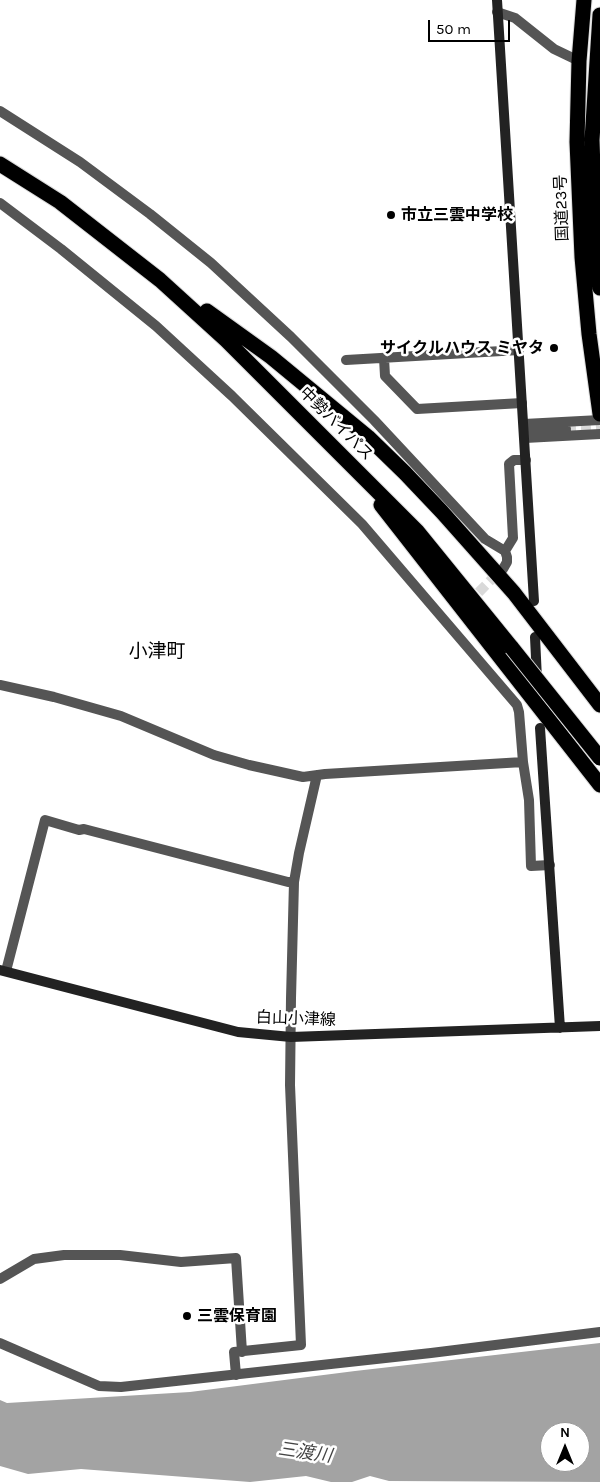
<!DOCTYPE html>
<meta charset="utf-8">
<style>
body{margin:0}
#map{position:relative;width:600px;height:1482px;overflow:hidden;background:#fff;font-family:Karla,sans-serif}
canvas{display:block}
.north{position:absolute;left:540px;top:1422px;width:50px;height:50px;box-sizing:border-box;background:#fff;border:1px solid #999;border-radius:50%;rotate:0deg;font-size:14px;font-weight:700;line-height:20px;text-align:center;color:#000}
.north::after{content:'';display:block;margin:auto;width:18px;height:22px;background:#000;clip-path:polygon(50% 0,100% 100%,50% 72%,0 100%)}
.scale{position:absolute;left:428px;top:20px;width:82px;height:22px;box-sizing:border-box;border:2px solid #000;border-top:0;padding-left:6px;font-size:15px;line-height:18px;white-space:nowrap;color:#000;-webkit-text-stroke:4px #fff;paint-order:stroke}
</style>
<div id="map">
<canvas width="600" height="1482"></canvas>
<div class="north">N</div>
<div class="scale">50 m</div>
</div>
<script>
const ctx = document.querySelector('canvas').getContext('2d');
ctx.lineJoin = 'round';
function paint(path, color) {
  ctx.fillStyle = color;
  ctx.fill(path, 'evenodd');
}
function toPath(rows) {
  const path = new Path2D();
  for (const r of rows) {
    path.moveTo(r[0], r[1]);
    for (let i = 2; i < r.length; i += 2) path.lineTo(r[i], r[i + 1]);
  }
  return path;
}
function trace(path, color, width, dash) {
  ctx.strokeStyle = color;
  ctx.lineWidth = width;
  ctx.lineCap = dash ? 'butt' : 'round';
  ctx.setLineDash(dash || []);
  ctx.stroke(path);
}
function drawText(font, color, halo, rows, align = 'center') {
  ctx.font = font + ' Karla,"Noto Sans JP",sans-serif';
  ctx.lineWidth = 5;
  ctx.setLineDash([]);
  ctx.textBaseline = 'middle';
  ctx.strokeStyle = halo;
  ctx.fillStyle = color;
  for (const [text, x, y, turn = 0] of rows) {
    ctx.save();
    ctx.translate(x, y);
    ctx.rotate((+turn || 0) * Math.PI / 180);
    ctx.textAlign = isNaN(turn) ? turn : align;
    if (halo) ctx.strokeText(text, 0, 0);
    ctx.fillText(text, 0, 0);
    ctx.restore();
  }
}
const water = toPath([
 [600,1343,600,1482,389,1481,370,1476,352,1482,331,1482,306,1476,250,1482,81,1469,28,1474,0,1466,0,1400,7,1403,190,1392,355,1371],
 [550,1432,580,1432,580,1462,550,1462]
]);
const streetTunnel = toPath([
 [566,429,600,427],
 [468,603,500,571]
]);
const street = toPath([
 [497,12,515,18,554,49,579,61],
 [0,111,80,162,150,214,211,263,291,337,374,420,485,539,505,551,507,557,507,562,503,569],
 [0,203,61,249,156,326,232,396,362,524,517,705,519,712,523,762],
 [384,358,385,376,417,409,522,403],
 [346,360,519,350],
 [524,424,600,420],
 [524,431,566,429],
 [525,438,600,434],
 [505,551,513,538,509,464,514,460,526,460],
 [0,685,54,697,121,716,214,755,249,765,303,777,325,774,523,762,529,800,531,866,550,865],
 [6,971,45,820,79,830,84,829,288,882,294,882],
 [0,1279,34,1259,64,1255,120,1255,181,1262,236,1258,242,1352],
 [0,1343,99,1386,121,1387,431,1353,600,1332],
 [236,1375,234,1352,301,1345,290,1085,291,998,294,882,299,853,317,775]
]);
const secondary = toPath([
 [497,0,534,601],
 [535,637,537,679],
 [540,728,560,1028],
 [0,970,238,1032,291,1037,600,1026]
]);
const highway = toPath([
 [584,0,579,61,577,142,582,257,589,334,600,414],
 [600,15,592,140,596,257,600,288],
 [0,164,60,202,160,280,226,340,417,531,512,648],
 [207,311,271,357,368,437,405,473,442,512,514,593,600,705],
 [381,505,600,785]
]);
const highwayBridge = toPath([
 [512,648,600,758]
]);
const markers = [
 [391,215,5,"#000"],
 [554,348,5,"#000"],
 [187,1316,5,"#000"]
];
const streetNames = [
 ["国道23号",562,208,-92],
 ["中勢バイパス",336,424,45],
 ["白山小津線",296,1019,2]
];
const poiNames = [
 ["市立三雲中学校",401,215],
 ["サイクルハウス ミヤタ",544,348,"right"],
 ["三雲保育園",197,1316]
];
const waterNames = [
 ["三渡川",305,1453,8]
];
const quarterNames = [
 ["小津町",157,652]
];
paint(water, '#a3a3a3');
trace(streetTunnel, '#d9d9d9', 10, [10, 5]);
trace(highway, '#dbdbdb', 17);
trace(street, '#555', 10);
trace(secondary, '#222', 10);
trace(highway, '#000', 15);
trace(highwayBridge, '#dbdbdb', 17, []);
trace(highwayBridge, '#000', 15);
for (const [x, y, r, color] of markers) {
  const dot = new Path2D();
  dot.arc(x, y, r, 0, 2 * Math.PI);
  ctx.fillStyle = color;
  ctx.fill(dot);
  trace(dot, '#fff', 2);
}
drawText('16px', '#000', '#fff', streetNames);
drawText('bold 16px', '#000', '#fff', poiNames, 'left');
drawText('italic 18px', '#444', '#fff', waterNames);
drawText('19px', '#000', '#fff', quarterNames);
</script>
